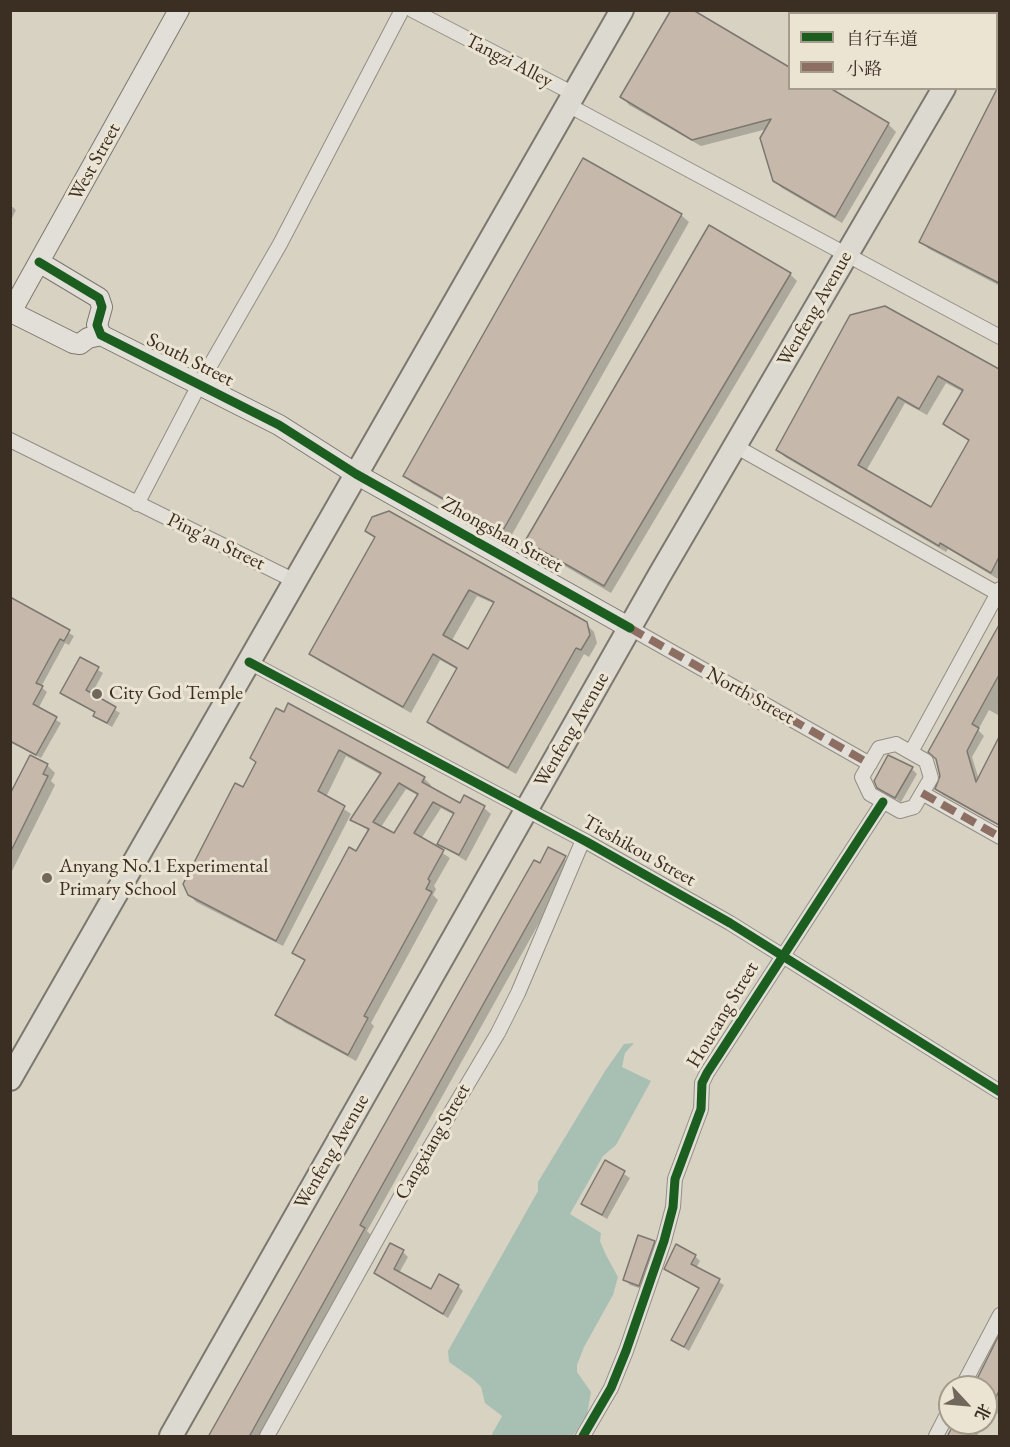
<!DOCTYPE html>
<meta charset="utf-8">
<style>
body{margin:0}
#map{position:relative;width:1010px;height:1447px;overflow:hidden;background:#d8d2c3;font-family:"EB Garamond","Noto Serif SC",serif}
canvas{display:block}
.frame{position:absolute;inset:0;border:12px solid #3b2e23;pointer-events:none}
.legend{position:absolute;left:788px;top:12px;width:210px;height:78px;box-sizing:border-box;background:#ebe4d3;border:2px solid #a59b8d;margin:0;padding:8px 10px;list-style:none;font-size:18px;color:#3b2e23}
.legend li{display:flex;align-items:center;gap:12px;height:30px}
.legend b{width:30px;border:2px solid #a59b8d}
.north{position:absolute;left:938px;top:1375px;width:60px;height:60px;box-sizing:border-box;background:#ebe4d3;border:2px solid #a59b8d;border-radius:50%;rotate:116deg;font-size:16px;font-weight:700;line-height:24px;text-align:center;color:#3b2e23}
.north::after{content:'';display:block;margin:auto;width:21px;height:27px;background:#72675b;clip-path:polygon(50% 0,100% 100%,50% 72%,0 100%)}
</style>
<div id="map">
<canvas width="1010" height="1447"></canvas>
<div class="frame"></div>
<ul class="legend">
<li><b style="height:8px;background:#1b5e20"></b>自行车道</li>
<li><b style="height:8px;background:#8d6e63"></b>小路</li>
</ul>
<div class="north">北</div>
</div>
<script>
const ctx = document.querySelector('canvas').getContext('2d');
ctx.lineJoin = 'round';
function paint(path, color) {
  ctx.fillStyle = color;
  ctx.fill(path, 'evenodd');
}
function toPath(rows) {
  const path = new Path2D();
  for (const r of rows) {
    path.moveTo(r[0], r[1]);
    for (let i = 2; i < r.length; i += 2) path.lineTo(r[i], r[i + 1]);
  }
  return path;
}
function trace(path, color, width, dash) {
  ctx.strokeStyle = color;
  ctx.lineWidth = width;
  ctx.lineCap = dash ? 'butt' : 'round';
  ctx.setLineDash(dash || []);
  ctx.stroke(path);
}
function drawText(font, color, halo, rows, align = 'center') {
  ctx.font = font + ' "EB Garamond",serif';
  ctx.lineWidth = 6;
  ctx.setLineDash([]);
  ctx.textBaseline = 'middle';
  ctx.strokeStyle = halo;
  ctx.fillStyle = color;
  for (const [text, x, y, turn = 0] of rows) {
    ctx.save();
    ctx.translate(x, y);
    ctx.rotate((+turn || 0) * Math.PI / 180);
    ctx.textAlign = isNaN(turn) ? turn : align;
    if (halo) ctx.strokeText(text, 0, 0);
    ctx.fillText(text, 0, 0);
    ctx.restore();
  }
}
const water = toPath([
 [634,1043,625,1053,622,1067,651,1081,616,1145,603,1156,570,1214,601,1233,600,1241,606,1255,618,1277,613,1295,584,1347,577,1365,577,1372,591,1392,587,1414,573,1436,491,1436,502,1416,485,1403,481,1387,473,1379,449,1362,448,1351,538,1191,538,1182,605,1071,624,1044]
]);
const shadow = toPath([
 [690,10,790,67,790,88,826,88,888,124,896,132,842,223,782,188,774,180,767,129,701,146,629,105,622,97],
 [1000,88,1000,286,929,249,921,242],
 [10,205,16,210,10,222],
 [681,215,689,222,510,538,412,483,405,476],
 [790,274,797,281,611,593,534,548,527,540],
 [957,349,1000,371,998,579,948,549,946,552,785,457,778,450],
 [946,383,963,392,945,424,970,442,931,509,866,471,905,403,927,415],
 [366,531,586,624,594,632,597,643,589,657,584,654,516,774,436,729,429,722,458,670,440,660,411,713,319,661,311,654,376,539],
 [477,596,495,604,468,651,451,642],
 [10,599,74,636,69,645,65,643,41,687,47,692,38,709,61,723,41,758,10,742],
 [1000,625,1000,716,989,710,978,730,984,736,972,757,979,780,1000,741,1000,826,943,795,937,789,942,776,937,759,930,752],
 [80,659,103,673,91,695,120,713,112,727,100,720,96,713,62,693],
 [276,710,424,778,431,785,429,788,460,805,484,808,491,814,466,861,439,844,454,815,441,808,421,839,450,858,434,886,436,889,433,895,438,900,371,1023,374,1026,356,1061,284,1022,277,1015,306,962,294,953,369,831,352,820,381,775,346,756,326,797,351,814,283,946,196,902,189,894,257,764,251,758],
 [406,789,419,796,395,835,381,827],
 [47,765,55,773,51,781,55,785,10,875,10,797],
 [912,769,917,774,901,802,878,787],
 [549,849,572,864,367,1231,371,1235,259,1436,210,1436],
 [605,1162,630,1178,607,1219,583,1204],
 [654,1242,659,1247,645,1290,630,1285,625,1280],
 [403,1252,408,1257,399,1273,432,1291,458,1286,463,1291,448,1318,376,1273],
 [695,1256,700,1261,696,1268,724,1285,689,1351,673,1340,700,1289,666,1268],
 [1000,1340,1000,1410,997,1414,991,1411,986,1420,986,1387,975,1387],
 [956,1423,984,1423,977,1436,949,1436]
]);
const building = toPath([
 [671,10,693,10,789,67,789,88,830,88,889,123,835,217,773,181,760,138,771,119,692,140,620,97,671,10],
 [999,85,999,283,919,242,999,85],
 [583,158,682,214,502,532,403,476,583,158],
 [709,225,791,273,604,586,525,541,709,225],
 [885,306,999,369,999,557,991,573,940,543,939,546,776,450,850,315,885,306],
 [938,376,963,390,943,424,969,440,931,507,858,465,898,397,919,409,938,376],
 [389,511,587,622,590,635,581,650,576,648,508,768,427,722,457,668,433,654,403,707,309,654,375,537,365,531,372,517,389,511],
 [469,590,494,602,468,649,443,635,469,590],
 [10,597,70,630,64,641,60,639,36,683,43,686,33,704,57,717,36,755,10,741,10,597],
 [999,625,999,675,972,724,979,728,967,751,976,782,999,737,999,825,935,789,940,776,936,759,928,752,999,625],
 [80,657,99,667,86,690,116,707,107,723,93,716,95,712,60,693,80,657],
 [288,703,425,777,422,782,460,803,464,795,485,806,459,855,437,844,454,813,433,802,414,833,444,850,428,879,430,881,426,889,432,892,364,1016,368,1018,348,1055,275,1015,305,960,292,953,349,847,356,851,369,829,350,820,381,773,339,750,318,791,345,806,276,941,188,895,183,884,235,783,243,787,256,762,250,758,276,708,284,712,288,703],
 [399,783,418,794,394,833,373,822,399,783],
 [30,755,48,764,43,774,48,776,10,853,10,794,30,755],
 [888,755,913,767,895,798,877,788,874,781,888,755],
 [548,847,566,856,360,1225,365,1228,249,1437,208,1437,501,918,534,860,540,863,548,847],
 [605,1160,625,1171,602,1215,581,1204,605,1160],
 [638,1235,655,1241,639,1286,623,1280,638,1235],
 [390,1243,404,1250,394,1269,431,1289,439,1274,459,1285,443,1314,374,1273,390,1243],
 [676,1244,696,1255,691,1264,720,1279,684,1347,671,1340,699,1288,664,1269,676,1244],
 [999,1335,999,1391,986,1417,986,1387,973,1387,999,1335],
 [954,1423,975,1423,968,1437,947,1437,954,1423]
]);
const street = toPath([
 [412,10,574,94],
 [568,105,1000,337],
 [10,440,295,581],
 [735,446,997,593],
 [137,504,199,385,280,244,402,10],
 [630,628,870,764],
 [249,662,587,842,730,923,1000,1092],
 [896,744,926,761,931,778,914,807,900,811,870,794,862,777,879,748,896,744],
 [911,752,1000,589],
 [922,793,1000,837],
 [962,1387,1000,1315],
 [267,1436,401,1196,498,1033,518,993,583,840],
 [583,1436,611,1388,626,1351,664,1241,673,1207,675,1179,701,1109,702,1083,707,1073,883,802],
 [936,1436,950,1409]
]);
const secondary = toPath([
 [39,262,99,298,102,307,97,325,101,335,279,425,356,474,630,628],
 [101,335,88,338,80,344,73,343,11,312,179,10]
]);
const primary = toPath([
 [987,14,989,10],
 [10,1079,622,10],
 [171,1436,659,576,944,88]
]);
const quiet = toPath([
 [630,628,870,764],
 [922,793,1000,837]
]);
const cycleway = toPath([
 [39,262,99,298,102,307,97,325,101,335,279,425,356,474,630,628],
 [249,662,587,842,730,923,1000,1092],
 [583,1436,611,1388,626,1351,664,1241,673,1207,675,1179,701,1109,702,1083,707,1073,883,802]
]);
const markers = [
 [97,694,6,"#72675b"],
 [47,878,6,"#72675b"]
];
const streetNames = [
 ["Tangzi Alley",509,61,27],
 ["West Street",95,162,-61],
 ["Wenfeng Avenue",815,309,-60],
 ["South Street",190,360,27],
 ["Zhongshan Street",502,535,29],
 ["Ping'an Street",216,542,26],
 ["North Street",750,696,29],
 ["Wenfeng Avenue",572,730,-60],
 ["Tieshikou Street",639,851,29],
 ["Houcang Street",723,1015,-59],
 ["Cangxiang Street",433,1142,-60],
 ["Wenfeng Avenue",332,1152,-60]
];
const poiNames = [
 ["City God Temple",109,694],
 ["Anyang No.1 Experimental",59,867],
 ["Primary School",59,890]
];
paint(water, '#a8c0b3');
paint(shadow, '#0003');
paint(building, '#c6b9ac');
trace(building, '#7d786f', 1.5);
trace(street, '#938e85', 16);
trace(secondary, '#7d786f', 22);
trace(primary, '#7d786f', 26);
trace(street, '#e1dfd7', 14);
trace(secondary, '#e1dfd7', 20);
trace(primary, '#dcd9d1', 22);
trace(quiet, '#8d6e63', 8, [15, 8]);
trace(cycleway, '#1b5e20', 9);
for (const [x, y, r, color] of markers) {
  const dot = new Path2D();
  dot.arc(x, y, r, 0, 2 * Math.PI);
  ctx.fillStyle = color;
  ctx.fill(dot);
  trace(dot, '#ebe4d3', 2);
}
drawText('20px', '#3b2e23', '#ebe4d3', streetNames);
drawText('20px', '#3b2e23', '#ebe4d3', poiNames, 'left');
</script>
